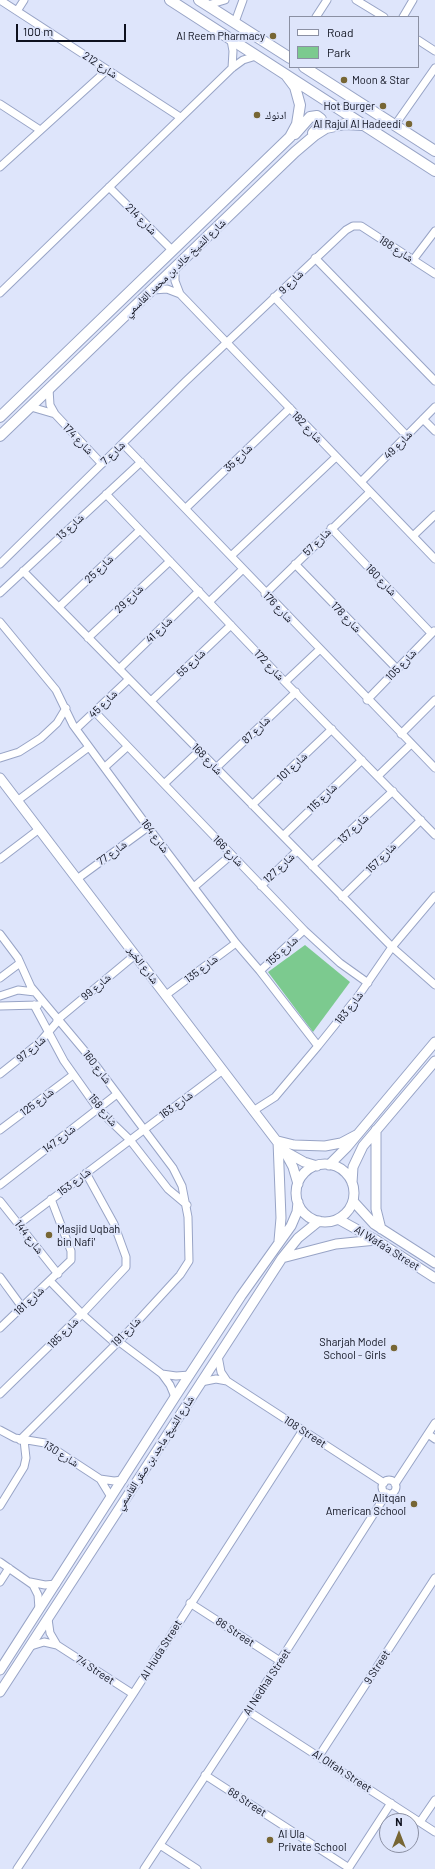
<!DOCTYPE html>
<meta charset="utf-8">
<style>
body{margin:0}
#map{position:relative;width:435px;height:1869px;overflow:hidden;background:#dee5fb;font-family:Barlow,sans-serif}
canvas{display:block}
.legend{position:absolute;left:289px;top:16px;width:130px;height:52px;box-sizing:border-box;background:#dee5fb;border:1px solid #8b90a3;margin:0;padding:5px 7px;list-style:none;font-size:12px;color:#0e111e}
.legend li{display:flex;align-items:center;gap:8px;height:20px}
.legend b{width:20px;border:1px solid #8b90a3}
.north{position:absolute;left:379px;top:1813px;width:40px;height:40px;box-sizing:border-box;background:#dee5fb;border:1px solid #8b90a3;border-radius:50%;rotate:0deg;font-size:11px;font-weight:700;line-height:16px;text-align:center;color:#0e111e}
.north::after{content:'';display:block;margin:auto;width:14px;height:18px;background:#776634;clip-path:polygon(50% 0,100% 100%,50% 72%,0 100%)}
.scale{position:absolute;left:16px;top:24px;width:110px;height:18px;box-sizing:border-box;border:2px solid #0e111e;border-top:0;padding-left:5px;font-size:12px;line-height:14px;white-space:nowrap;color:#0e111e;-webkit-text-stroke:3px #dee5fb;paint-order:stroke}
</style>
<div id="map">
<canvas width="435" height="1869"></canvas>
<ul class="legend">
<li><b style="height:5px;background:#fff"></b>Road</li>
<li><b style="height:11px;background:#7cca8f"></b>Park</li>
</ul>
<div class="north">N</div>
<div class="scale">100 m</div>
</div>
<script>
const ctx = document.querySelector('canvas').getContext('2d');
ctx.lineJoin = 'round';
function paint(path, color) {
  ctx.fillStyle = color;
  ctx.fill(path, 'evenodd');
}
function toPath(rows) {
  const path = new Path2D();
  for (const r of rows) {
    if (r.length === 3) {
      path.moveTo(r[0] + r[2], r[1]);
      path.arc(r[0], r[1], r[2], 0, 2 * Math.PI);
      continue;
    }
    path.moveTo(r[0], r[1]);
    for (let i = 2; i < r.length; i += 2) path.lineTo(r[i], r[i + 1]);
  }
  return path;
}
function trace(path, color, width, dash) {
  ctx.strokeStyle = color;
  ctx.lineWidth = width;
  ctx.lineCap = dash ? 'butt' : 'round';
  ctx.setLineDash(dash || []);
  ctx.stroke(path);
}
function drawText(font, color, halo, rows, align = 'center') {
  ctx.font = font + ' Barlow,"Noto Naskh Arabic",sans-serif';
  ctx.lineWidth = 4;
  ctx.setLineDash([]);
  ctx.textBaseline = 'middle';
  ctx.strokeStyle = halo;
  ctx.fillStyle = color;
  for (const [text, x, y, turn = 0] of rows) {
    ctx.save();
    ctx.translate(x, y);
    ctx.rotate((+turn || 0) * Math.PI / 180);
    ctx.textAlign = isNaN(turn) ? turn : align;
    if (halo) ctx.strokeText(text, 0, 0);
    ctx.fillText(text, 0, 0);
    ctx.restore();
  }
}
const green = toPath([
 [305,945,350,982,313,1032,268,972]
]);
const minor = toPath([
 [0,0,180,117],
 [356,0,384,17],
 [208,5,225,0],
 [17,11,24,0],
 [316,17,327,0],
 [403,17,413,0],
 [235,22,243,0],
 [231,40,233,51,232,68],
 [418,40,435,51],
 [0,104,40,130],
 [395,125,435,68],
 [0,167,107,70],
 [109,187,173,251],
 [315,258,435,381],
 [413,260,435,231],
 [175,268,175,281,180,294],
 [153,290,167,289,180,294,435,559],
 [0,293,232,68,243,60,256,56],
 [274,297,407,436],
 [49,389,50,405,55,414,102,464],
 [31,407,55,414],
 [423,419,435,431],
 [123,444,435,768],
 [361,482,435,407],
 [106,494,285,682,435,835],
 [186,508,290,408],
 [331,528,431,633],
 [413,536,435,515],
 [231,556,336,457],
 [0,564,186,381,346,230,353,226,361,226,435,274],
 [295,564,397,669],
 [23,571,392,947,435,985],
 [0,593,141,462],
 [265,594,370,492],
 [209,602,243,569],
 [59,607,140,530],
 [0,622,56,690,73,725,148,827,236,943,260,971,318,1046],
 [88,638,170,561],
 [119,669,199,591],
 [285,682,319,650],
 [367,700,434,631],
 [151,701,231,625],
 [95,712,304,930,340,963,368,983],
 [76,729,129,679],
 [401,734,435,700],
 [0,758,19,752,41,738,57,723,66,708],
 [105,767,127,747],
 [216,768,296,692],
 [378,776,411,744],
 [164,784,199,751],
 [17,801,89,747],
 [252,805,332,729],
 [283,836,362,760],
 [0,859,38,830],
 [312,866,393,791],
 [77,879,148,827],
 [261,886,297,851],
 [194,887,231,855],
 [342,897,421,820],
 [0,934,18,958,31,987,88,1055,173,1168,182,1186,188,1217,189,1261,180,1275,124,1336,20,1440],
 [260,971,304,930],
 [0,978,20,963],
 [166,995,236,943],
 [0,996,18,990,35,992],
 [34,1005,64,1061,98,1109,130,1140,168,1189,187,1205],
 [0,1006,38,1005],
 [57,1020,135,955],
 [0,1074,39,1043,58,1021],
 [253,1111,275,1097,318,1046,359,995,392,947,435,896],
 [0,1130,73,1075],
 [0,1185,117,1094],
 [0,1201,58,1274],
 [19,1224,223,1070],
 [0,1277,22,1307],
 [50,1281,82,1314,116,1344],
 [0,1328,71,1260,71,1251,51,1199],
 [118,1341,162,1374,170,1385,175,1397],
 [218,1356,221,1372,227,1381,384,1483],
 [162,1374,176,1376,190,1375],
 [201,1382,216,1379,227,1381],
 [0,1394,82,1314,126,1267,126,1257,114,1224,86,1173],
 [0,1430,15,1438,45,1443,100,1479,111,1497],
 [428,1434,435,1439],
 [100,1479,114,1481,123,1480],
 [389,1487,7],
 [395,1484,435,1423],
 [0,1506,24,1467,26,1458,24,1440],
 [0,1562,33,1585,38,1595,39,1609],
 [0,1582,9,1568],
 [30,1582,45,1585,56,1584],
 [190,1603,280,1661],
 [48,1619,50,1633,57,1645],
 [31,1646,44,1642,57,1645,133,1694],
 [248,1711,435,1832],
 [319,1756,435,1578],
 [205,1775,349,1868],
 [420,1822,435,1800],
 [160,1845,197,1869],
 [17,1869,133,1694,303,1430],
 [144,1869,248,1711,387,1493],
 [348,1869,391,1803]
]);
const tertiary = toPath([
 [0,778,285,1152,293,1167,298,1184],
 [376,1130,376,1209,381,1229],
 [286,1152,304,1162,317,1166],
 [325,1193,29],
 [329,1165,347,1147,435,1042],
 [352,1183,353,1167,363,1146,435,1061],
 [353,1201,374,1224,435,1263],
 [338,1219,376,1240,435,1278],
 [279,1241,281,1218,278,1141,294,1145,325,1146,341,1143,358,1134],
 [282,1258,336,1244,376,1240],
 [0,1670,175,1397,241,1296,291,1226,297,1212,298,1202],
 [0,1692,282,1258,298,1238,319,1221]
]);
const secondary = toPath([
 [170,0,435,171],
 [199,0,290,58],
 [304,67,435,151],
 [295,134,310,117,317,116,321,119,321,124,313,133],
 [0,417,290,137,297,124,300,105,295,87,286,75],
 [0,436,295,152,315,135,326,128,345,124,362,125]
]);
const markers = [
 [273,36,4,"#776634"],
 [344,80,4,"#776634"],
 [383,106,4,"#776634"],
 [257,115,4,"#776634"],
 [409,124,4,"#776634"],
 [49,1235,4,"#776634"],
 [394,1348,4,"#776634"],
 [414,1504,4,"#776634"],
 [270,1840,4,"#776634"]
];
const poiNames = [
 ["Al Reem Pharmacy",265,36],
 ["Moon & Star",352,80,"left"],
 ["Hot Burger",375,106],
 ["ادنوك",265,115,"left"],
 ["Al Rajul Al Hadeedi",401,124],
 ["Masjid Uqbah",57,1229,"left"],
 ["bin Nafi'",57,1242,"left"],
 ["Sharjah Model",386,1342],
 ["School - Girls",386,1355],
 ["Alitqan",406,1498],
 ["American School",406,1511],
 ["Al Ula",278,1834,"left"],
 ["Private School",278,1847,"left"]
];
const streetNames = [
 ["212 شارع",100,65,33],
 ["214 شارع",141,219,45],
 ["شارع 188",396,249,33],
 ["شارع الشيخ خالد بن محمد القاسمي",175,268,-44],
 ["شارع 9",291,282,-44],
 ["شارع 182",307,427,46],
 ["شارع 174",78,439,46],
 ["شارع 49",398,445,-45],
 ["شارع 7",113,453,-44],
 ["شارع 35",238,458,-44],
 ["شارع 13",70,527,-43],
 ["شارع 57",317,542,-45],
 ["شارع 25",99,569,-44],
 ["شارع 180",381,580,46],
 ["شارع 29",129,599,-44],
 ["شارع 176",278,607,46],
 ["شارع 178",346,617,46],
 ["شارع 41",159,630,-44],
 ["شارع 55",191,663,-43],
 ["شارع 172",269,665,46],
 ["شارع 105",401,665,-46],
 ["شارع 45",103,704,-44],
 ["شارع 87",256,730,-44],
 ["شارع 168",207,759,46],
 ["شارع 101",292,767,-43],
 ["شارع 115",322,798,-44],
 ["شارع 137",353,829,-43],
 ["شارع 164",155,836,53],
 ["شارع 166",228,851,46],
 ["شارع 77",112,853,-36],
 ["شارع 157",381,858,-45],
 ["شارع 127",279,868,-44],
 ["شارع 155",282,951,-42],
 ["شارع الخير",143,965,53],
 ["شارع 135",201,969,-37],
 ["شارع 99",96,987,-40],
 ["شارع 183",349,1008,-52],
 ["شارع 97",31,1049,-40],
 ["شارع 160",97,1067,52],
 ["شارع 125",37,1102,-37],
 ["شارع 163",176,1105,-36],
 ["شارع 158",103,1110,50],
 ["شارع 147",59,1139,-38],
 ["شارع 153",74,1182,-37],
 ["شارع 144",29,1237,52],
 ["Al Wafa'a Street",387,1248,32],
 ["شارع 181",29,1301,-43],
 ["شارع 191",126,1332,-45],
 ["شارع 185",63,1333,-45],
 ["108 Street",305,1432,33],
 ["شارع الشيخ ماجد بن صقر القاسمي",155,1453,-57],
 ["شارع 130",61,1454,32],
 ["86 Street",235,1632,33],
 ["Al Huda Street",161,1650,-58],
 ["9 Street",377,1667,-57],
 ["74 Street",95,1670,33],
 ["Al Nedhal Street",267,1682,-57],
 ["Al Olfah Street",342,1771,33],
 ["68 Street",247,1802,33]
];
paint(green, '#7cca8f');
trace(minor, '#98a4c6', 9);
trace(tertiary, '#98a4c6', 11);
trace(secondary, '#98a4c6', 12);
trace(minor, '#fff', 7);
trace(tertiary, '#fff', 9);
trace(secondary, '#fff', 10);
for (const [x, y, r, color] of markers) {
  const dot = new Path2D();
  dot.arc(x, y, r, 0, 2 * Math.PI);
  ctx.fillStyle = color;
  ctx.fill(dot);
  trace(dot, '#dee5fb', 1.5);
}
drawText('11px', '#0e111e', '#dee5fb', poiNames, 'right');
drawText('11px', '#0e111e', '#dee5fb', streetNames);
</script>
